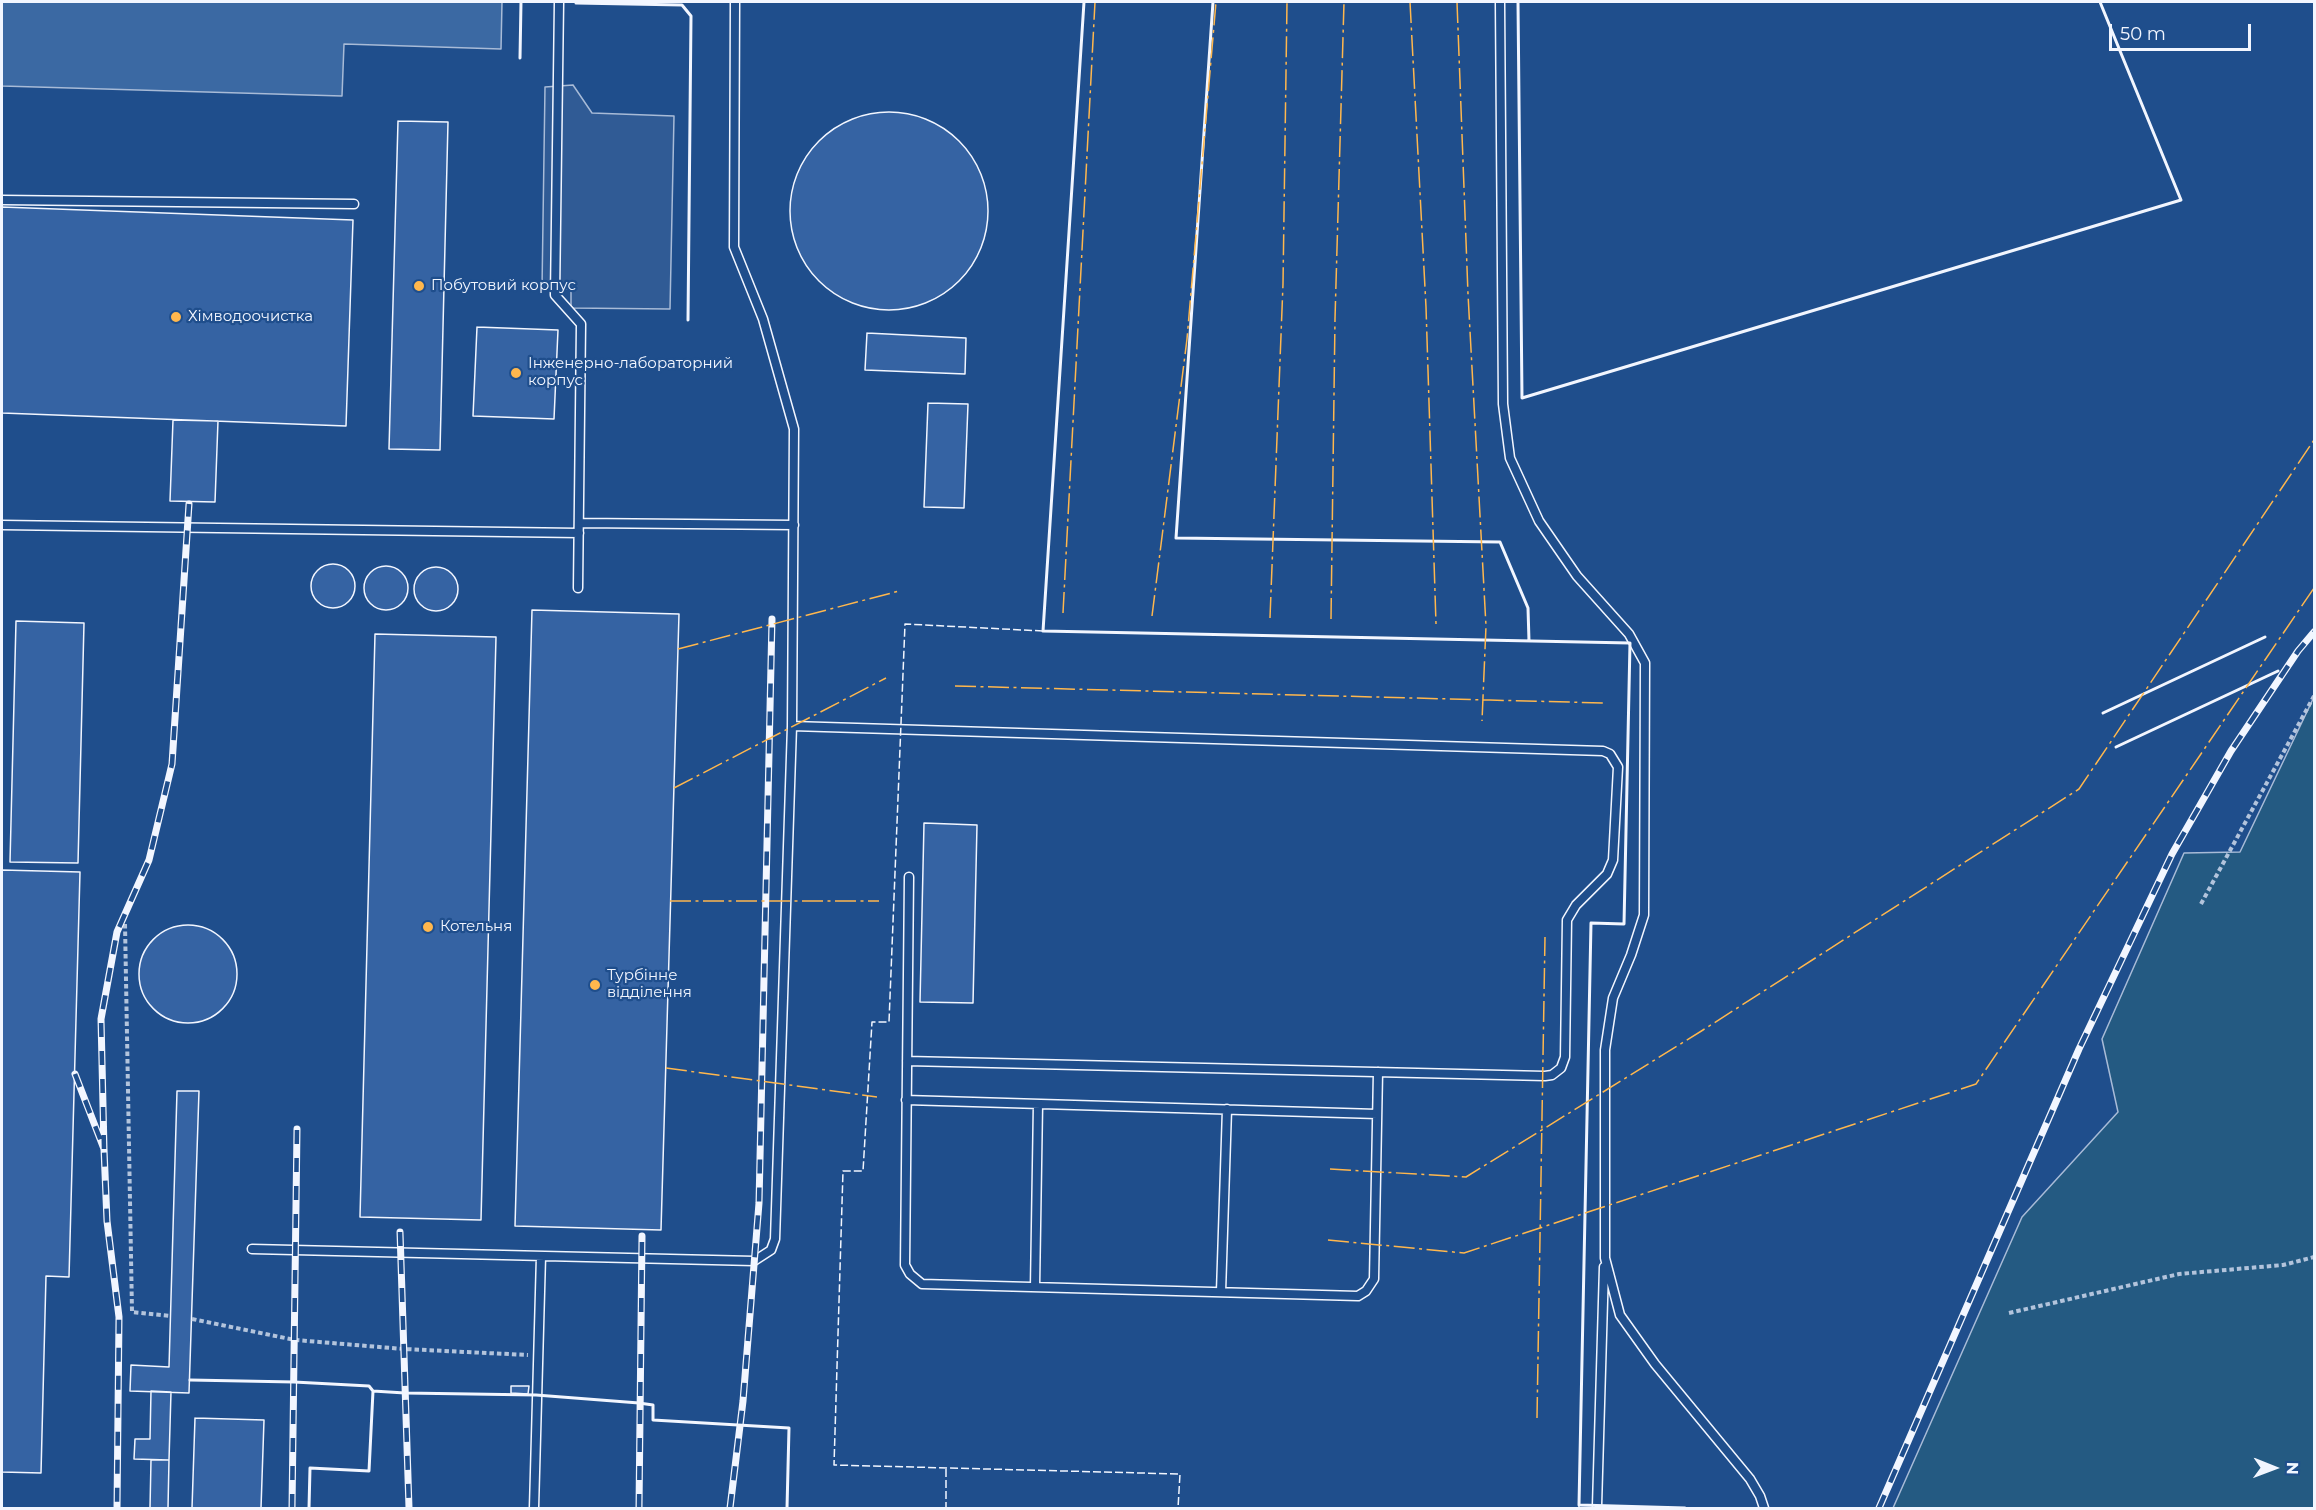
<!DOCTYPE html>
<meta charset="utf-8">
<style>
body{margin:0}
#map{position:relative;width:2316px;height:1510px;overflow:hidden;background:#1f4e8c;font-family:Montserrat,sans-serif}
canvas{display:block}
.frame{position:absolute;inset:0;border:3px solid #f2f6ff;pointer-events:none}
.north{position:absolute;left:2244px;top:1438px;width:60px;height:60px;-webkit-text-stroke:4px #1f4e8c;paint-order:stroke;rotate:91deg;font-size:16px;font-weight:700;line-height:24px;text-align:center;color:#f2f6ff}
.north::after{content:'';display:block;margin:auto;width:21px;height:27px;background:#f2f6ff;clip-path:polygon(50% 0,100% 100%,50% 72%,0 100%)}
.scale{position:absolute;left:2109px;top:24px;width:142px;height:27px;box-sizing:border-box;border:3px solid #f2f6ff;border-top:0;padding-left:8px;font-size:18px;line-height:21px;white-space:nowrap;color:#f2f6ff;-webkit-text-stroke:4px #1f4e8c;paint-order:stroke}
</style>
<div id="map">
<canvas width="2316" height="1510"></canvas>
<div class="frame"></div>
<div class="north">N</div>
<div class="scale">50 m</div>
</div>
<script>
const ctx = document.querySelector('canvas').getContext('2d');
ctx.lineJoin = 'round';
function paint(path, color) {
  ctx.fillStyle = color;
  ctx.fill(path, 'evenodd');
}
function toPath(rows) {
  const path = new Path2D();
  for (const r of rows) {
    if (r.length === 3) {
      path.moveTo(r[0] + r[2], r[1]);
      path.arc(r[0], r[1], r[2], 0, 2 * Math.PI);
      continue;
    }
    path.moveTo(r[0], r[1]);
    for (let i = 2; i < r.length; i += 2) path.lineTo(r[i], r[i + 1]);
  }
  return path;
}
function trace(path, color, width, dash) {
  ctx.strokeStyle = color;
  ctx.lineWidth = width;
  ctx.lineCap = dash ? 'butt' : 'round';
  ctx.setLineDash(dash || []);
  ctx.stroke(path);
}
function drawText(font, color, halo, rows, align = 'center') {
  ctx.font = font + ' Montserrat,sans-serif';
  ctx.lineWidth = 4.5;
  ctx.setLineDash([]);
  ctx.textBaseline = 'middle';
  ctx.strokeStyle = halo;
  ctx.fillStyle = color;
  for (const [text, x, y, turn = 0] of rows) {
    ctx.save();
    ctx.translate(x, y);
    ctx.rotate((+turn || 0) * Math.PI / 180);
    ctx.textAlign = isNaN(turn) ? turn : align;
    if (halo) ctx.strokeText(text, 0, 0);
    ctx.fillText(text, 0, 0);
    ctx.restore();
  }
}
const green = toPath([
 [2314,697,2314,1508,1893,1508,2022,1217,2118,1112,2102,1039,2184,853,2240,852,2314,697]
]);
const parking = toPath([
 [573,85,592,113,674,116,670,309,571,308,571,289,542,288,545,87,573,85]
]);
const water = toPath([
 [2,2,502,2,501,49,344,44,342,96,2,86,2,2]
]);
const building = toPath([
 [889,211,99],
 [398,121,448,122,440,450,389,449,398,121],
 [2,207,353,220,346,426,2,413,2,207],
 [477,327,558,330,554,419,473,416,477,327],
 [867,333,966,338,965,374,865,370,867,333],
 [928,403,968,404,964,508,924,507,928,403],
 [173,420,218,421,215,502,170,501,173,420],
 [333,586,22],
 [386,588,22],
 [436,589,22],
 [532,610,679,614,661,1230,515,1226,532,610],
 [16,621,84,623,78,863,10,862,16,621],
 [375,634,496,637,481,1220,360,1217,375,634],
 [924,823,977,825,973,1003,920,1002,924,823],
 [2,870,80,872,69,1277,46,1276,41,1473,2,1472,2,870],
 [188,974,49],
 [177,1091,199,1091,189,1393,130,1391,131,1365,169,1367,177,1091],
 [511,1386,529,1386,528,1394,511,1393,511,1386],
 [151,1391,171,1392,169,1460,134,1459,135,1439,150,1439,151,1391],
 [195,1418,264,1420,261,1508,192,1508,195,1418],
 [151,1460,169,1460,168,1508,150,1508,151,1460]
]);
const path = toPath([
 [2201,904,2314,696],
 [125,924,132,1312,170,1316],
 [2009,1313,2179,1274,2283,1265,2314,1257],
 [192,1319,295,1340,404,1349,528,1355]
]);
const lane = toPath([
 [559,2,555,295,581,324,578,588],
 [1500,2,1503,404,1510,458,1539,521,1577,576,1629,634,1645,663,1644,915,1631,955,1613,998,1605,1050,1605,1258,1620,1315,1655,1364,1750,1479,1760,1496,1764,1508],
 [2,200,354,204],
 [580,523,794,525],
 [2,525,579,533],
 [792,726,1603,751,1610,754,1618,767,1613,860,1607,874,1576,905,1567,920,1565,1057,1561,1068,1552,1075,1545,1076,907,1061],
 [909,877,905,1265,910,1274,922,1284,1358,1296,1366,1291,1374,1279,1378,1072],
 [906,1100,1377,1114],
 [252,1249,754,1261,771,1250,775,1239,792,726,794,429,763,319,734,247,735,2],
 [1035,1287,1038,1104],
 [1221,1292,1227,1109],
 [1597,1506,1604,1267],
 [534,1508,541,1256]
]);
const rail = toPath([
 [75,1074,104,1149,107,1221,119,1317,117,1508],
 [104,1149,101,1019,117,932,149,860,172,764,189,504],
 [400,1232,409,1508],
 [292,1508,297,1129],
 [639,1508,642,1236],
 [730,1508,743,1401,759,1203,772,619],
 [1879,1508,2079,1049,2172,854,2231,751,2298,651,2314,632]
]);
const fence = toPath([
 [1043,631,905,624,889,1022,872,1022,863,1171,843,1171,834,1465,1180,1474,1178,1508],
 [946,1469,946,1508],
 [1579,1508,1579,1505]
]);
const wall = toPath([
 [1084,2,1043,631,1630,643,1624,924,1591,923,1579,1505,1685,1508],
 [1213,2,1176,538,1500,542,1528,608,1529,641],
 [1518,2,1522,398,2181,200,2100,2],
 [576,3,682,5,691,16,688,320],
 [520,58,521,2],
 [2103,713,2265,637],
 [2116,747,2278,671],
 [190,1380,294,1382,369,1386,373,1391,405,1393,536,1395,639,1403,653,1405,653,1420,789,1428,787,1508],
 [309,1508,310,1468,369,1471,373,1391]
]);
const power = toPath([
 [1410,2,1426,307,1436,624],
 [1457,2,1468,294,1486,626,1482,721],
 [1063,613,1095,2],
 [1152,616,1187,339,1216,2],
 [1270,618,1283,284,1287,2],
 [1331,619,1335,319,1344,2],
 [678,649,899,591],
 [955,686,1604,703],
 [674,788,886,678],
 [670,901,879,901],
 [666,1068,877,1097],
 [1330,1169,1466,1177,1703,1030,2079,789,2314,440],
 [1328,1240,1464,1253,1976,1084,2314,588],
 [1537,1418,1545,937]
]);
const markers = [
 [419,286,6,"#ffb74d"],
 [176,317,6,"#ffb74d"],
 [516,373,6,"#ffb74d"],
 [428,927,6,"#ffb74d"],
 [595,985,6,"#ffb74d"]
];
const poiNames = [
 ["Побутовий корпус",431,286],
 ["Хімводоочистка",188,317],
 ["Інженерно-лабораторний",528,364],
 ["корпус",528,381],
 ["Котельня",440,927],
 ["Турбінне",607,976],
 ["відділення",607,993]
];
paint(green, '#245a82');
trace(green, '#a8bbd7', 1.5);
paint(parking, '#305b95');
trace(parking, '#a8bbd7', 1.5);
paint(water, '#3b69a3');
trace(water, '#a8bbd7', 1.5);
paint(building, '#3563a3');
trace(building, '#f2f6ff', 1.5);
trace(lane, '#f2f6ff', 11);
trace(path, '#b3c4dc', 4, [4.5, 3]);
trace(lane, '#1f4e8c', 8);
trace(rail, '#f2f6ff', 7);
trace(rail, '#1f4e8c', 4.5, [14]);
trace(fence, '#f2f6ff', 1.5, [8, 3]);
trace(wall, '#f2f6ff', 3);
trace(power, '#ffb74d', 1.5, [21, 4.5, 3, 4.5]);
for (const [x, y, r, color] of markers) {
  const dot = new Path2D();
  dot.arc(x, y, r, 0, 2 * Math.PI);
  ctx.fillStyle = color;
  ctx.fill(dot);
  trace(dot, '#1f4e8c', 2);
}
drawText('15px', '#f2f6ff', '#1f4e8c', poiNames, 'left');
</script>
